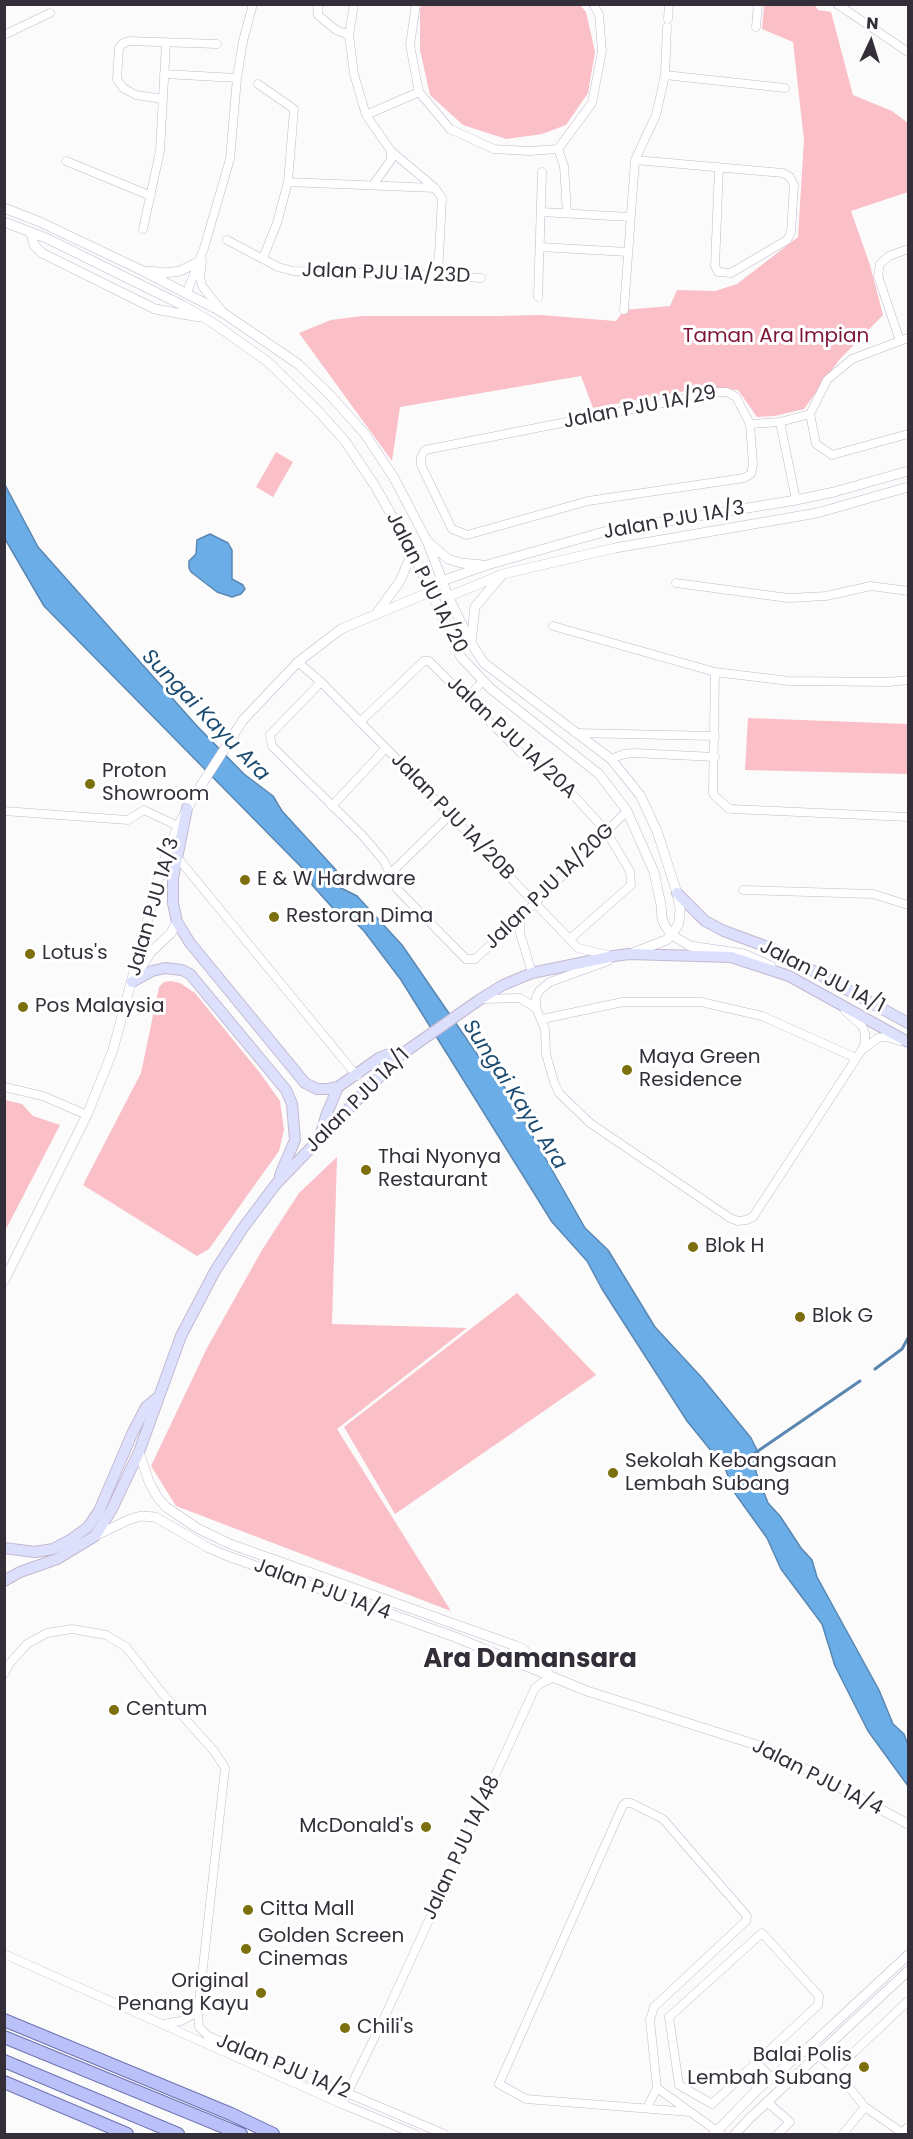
<!DOCTYPE html>
<style>
body{margin:0}
#map{position:relative;width:913px;height:2139px;overflow:hidden;background:#fbfbfb;font-family:Poppins,sans-serif}
canvas{display:block}
.frame{position:absolute;inset:0;border:6px solid #332e38;pointer-events:none}
.north{position:absolute;left:841px;top:12px;width:60px;height:60px;-webkit-text-stroke:4px #fff;paint-order:stroke;rotate:4deg;font-size:16px;font-weight:700;line-height:24px;text-align:center;color:#332e38}
.north::after{content:'';display:block;margin:auto;width:21px;height:27px;background:#332e38;clip-path:polygon(50% 0,100% 100%,50% 72%,0 100%)}
</style>
<div id="map">
<canvas width="913" height="2139"></canvas>
<div class="frame"></div>
<div class="north">N</div>
</div>
<script>
const ctx = document.querySelector('canvas').getContext('2d');
ctx.lineJoin = 'round';
function paint(path, color) {
  ctx.fillStyle = color;
  ctx.fill(path, 'evenodd');
}
function toPath(rows) {
  const path = new Path2D();
  for (const r of rows) {
    path.moveTo(r[0], r[1]);
    for (let i = 2; i < r.length; i += 2) path.lineTo(r[i], r[i + 1]);
  }
  return path;
}
function trace(path, color, width, dash) {
  ctx.strokeStyle = color;
  ctx.lineWidth = width;
  ctx.lineCap = dash ? 'butt' : 'round';
  ctx.setLineDash(dash || []);
  ctx.stroke(path);
}
function drawText(font, color, halo, rows, align = 'center') {
  ctx.font = font + ' Poppins,sans-serif';
  ctx.lineWidth = 6;
  ctx.setLineDash([]);
  ctx.textBaseline = 'middle';
  ctx.strokeStyle = halo;
  ctx.fillStyle = color;
  for (const [text, x, y, turn = 0] of rows) {
    ctx.save();
    ctx.translate(x, y);
    ctx.rotate((+turn || 0) * Math.PI / 180);
    ctx.textAlign = isNaN(turn) ? turn : align;
    if (halo) ctx.strokeText(text, 0, 0);
    ctx.fillText(text, 0, 0);
    ctx.restore();
  }
}
const green = toPath([
 [422,4,580,5,586,12,595,52,588,93,566,125,542,134,506,139,463,125,430,95,420,50,420,9],
 [764,5,815,5,818,10,831,12,853,95,892,111,908,123,908,192,851,211,870,265,883,315,839,360,804,409,775,416,757,417,738,390,702,388,593,408,581,376,400,407,392,461,299,333,331,320,362,316,499,316,540,315,616,321,624,310,670,306,677,290,715,291,737,284,798,237,804,140,793,42,762,29],
 [276,452,293,462,273,497,256,487],
 [748,718,908,724,908,774,745,770],
 [171,981,180,983,195,993,260,1073,280,1101,284,1130,279,1151,209,1249,197,1256,83,1185,141,1073,159,987,164,982],
 [5,1100,22,1104,33,1116,60,1125,5,1231],
 [337,1157,332,1324,467,1328,337,1429,451,1611,176,1506,151,1466,207,1348,262,1250,299,1193],
 [517,1293,596,1375,395,1514,344,1427]
]);
const water = toPath([
 [4,483,38,547,197,726,244,774,273,796,282,811,336,870,341,888,357,896,402,945,477,1054,506,1089,585,1228,608,1250,655,1327,703,1379,751,1438,760,1456,756,1464,756,1472,768,1503,780,1516,801,1548,812,1560,817,1577,879,1690,893,1724,904,1734,908,1745,908,1786,868,1731,835,1666,822,1624,781,1569,767,1538,734,1492,725,1468,687,1421,602,1289,587,1261,552,1222,401,980,364,931,352,919,339,915,312,885,312,878,44,606,5,539,4,483],
 [210,534,228,543,232,550,232,579,243,585,245,589,241,594,232,597,217,592,191,572,189,568,189,561,196,554,197,540,210,534]
]);
const stream = toPath([
 [875,1369,902,1349,908,1338],
 [755,1453,860,1381]
]);
const minor = toPath([
 [318,4,318,15,336,30,349,35],
 [354,4,349,35,354,74,366,115,391,151,435,188,442,198,438,275],
 [416,4,410,45,419,92,450,129,494,149,529,151,558,149,592,103,602,51,599,14,593,4],
 [837,4,908,52],
 [668,19,669,4],
 [756,27,758,4],
 [4,35,50,13],
 [164,74,237,78],
 [665,75,785,88],
 [258,84,294,109,288,182,277,223,263,258],
 [163,99,136,95,123,88,117,79,119,48,122,44,129,41,217,44],
 [366,115,419,92],
 [558,149,564,166,567,213],
 [635,160,783,173,790,177,794,185,791,232,787,240,731,273,718,272,715,266,719,167],
 [66,161,151,196],
 [288,182,435,188],
 [373,185,391,160,391,151],
 [541,212,630,217],
 [143,229,160,151,166,43],
 [227,240,278,267,293,271,438,275,481,278],
 [540,247,628,252],
 [202,261,200,278,202,286,222,311],
 [187,292,204,248,230,159,237,78,243,41,253,4],
 [538,297,542,172],
 [624,310,635,160,656,115,665,75,667,27],
 [900,341,878,276,880,264,889,256,908,249],
 [718,392,727,392,736,397,750,424,753,465,751,474,744,478,588,501,467,535,452,529,421,465,421,457,425,450,718,392],
 [810,414,827,380,852,359,908,338],
 [810,414,816,444,832,455,908,434],
 [780,422,796,500],
 [750,424,780,422,810,414],
 [676,583,788,598,826,596,871,586,908,591],
 [553,626,715,672,789,681,889,682,908,680],
 [298,662,321,682,386,748,578,948,607,955],
 [715,672,713,793,715,796,728,808,732,809,908,817],
 [321,682,270,735,272,746,363,836,384,861,397,889,466,959,475,959,520,918,627,811],
 [467,698,483,681],
 [360,722,424,661,429,661,520,752,556,776,606,831,630,871,631,885,570,939],
 [576,733,715,736],
 [611,759,624,754,634,753,715,757],
 [332,806,386,748],
 [4,811,128,820,144,810,182,828],
 [177,857,357,1076],
 [391,873,450,815],
 [743,890,873,894,908,905],
 [520,918,520,933,532,973],
 [608,961,550,982,539,991,536,998,536,1008,545,1029,546,1054,554,1082,559,1093,590,1123,730,1218,738,1221,746,1220,753,1217,861,1051,865,1043,865,1033,862,1026,845,1011],
 [484,999,520,998,536,1008],
 [542,1019,623,1002,701,1002,762,1016,856,1058],
 [862,1050,878,1038,886,1037,900,1041],
 [4,1087,43,1096,87,1115],
 [4,1674,10,1663,27,1644,47,1633,72,1629,106,1635,126,1647,162,1693,214,1751,225,1768,198,2012,199,2027,208,2036,347,2093,444,2134],
 [762,1933,819,1996,818,2005,712,2104,679,2085,669,2017,762,1933],
 [4,1954,342,2104,415,2134],
 [163,2024,181,2021,198,2012],
 [809,2047,835,2070,865,2107,904,2134],
 [757,2063,771,2077],
 [835,2070,908,2001],
 [746,2074,758,2089],
 [657,2088,721,2134],
 [767,2102,790,2122,778,2134],
 [342,2104,386,2014,535,1688,543,1682,553,1678],
 [647,2108,657,2088,650,2020,654,2007,746,1921,747,1916,663,1819,631,1803,626,1803,623,1805,499,2084,526,2099,690,2112],
 [902,2133,908,2127],
 [843,2134,865,2107]
]);
const tertiary = toPath([
 [4,208,40,222,143,271,222,312,298,364,330,395,365,434,394,478,427,541,448,596,471,643,484,663,611,759,640,795,657,831,677,893,680,908,679,923,672,935,666,940,630,954],
 [4,222,46,238,184,306,213,323,268,362,319,412,345,441,375,486,411,549,461,657,491,689,599,774,627,811,654,872,661,905,662,918,665,926,672,935,690,946,744,954,771,966],
 [31,233,34,245,42,253,155,309,199,317],
 [149,271,165,273,180,271,198,262],
 [428,542,448,559,461,563,483,565],
 [445,598,503,574,615,548,817,513,908,487],
 [377,613,400,581,409,560,410,550],
 [471,642,475,607,501,576],
 [138,972,151,952,171,933,177,922],
 [4,1281,87,1115,113,1050,162,866,178,826,193,798,243,720,298,662,341,629,430,592,442,581,487,565,607,531,796,500,834,492,908,471],
 [139,1452,149,1482,158,1498,166,1507,197,1528,230,1544,516,1646,523,1649,549,1674],
 [95,1536,128,1520,141,1516,155,1517,209,1548,225,1555,455,1637,587,1691,766,1748,908,1824],
 [714,2134,758,2089,809,2047,908,1955],
 [735,2134,750,2118,908,1971]
]);
const secondary = toPath([
 [187,808,173,878,173,903,177,922,190,943,305,1083,317,1089,328,1089,338,1087,379,1058,389,1054,402,1054],
 [677,893,705,921,724,931,773,949,908,1023],
 [132,982,152,971,165,968,182,970,190,974,286,1090,292,1104,295,1140,280,1175],
 [320,1137,326,1116,338,1087],
 [4,1548,35,1552,53,1549,70,1540,88,1527,99,1511,132,1434,146,1407,158,1397],
 [4,1581,20,1572,57,1559,95,1536,112,1509,139,1452,181,1336,215,1271,243,1228,276,1184,390,1066,402,1054,479,1000,503,985,532,973,614,956,629,954,731,957,789,976,908,1042]
]);
const primary = toPath([
 [4,2020,231,2114,273,2134],
 [4,2037,241,2134],
 [4,2061,178,2134],
 [4,2082,127,2134]
]);
const markers = [
 [90,784,6,"#7b6f0e"],
 [245,880,6,"#7b6f0e"],
 [274,917,6,"#7b6f0e"],
 [30,954,6,"#7b6f0e"],
 [23,1007,6,"#7b6f0e"],
 [627,1070,6,"#7b6f0e"],
 [366,1170,6,"#7b6f0e"],
 [693,1247,6,"#7b6f0e"],
 [800,1317,6,"#7b6f0e"],
 [613,1473,6,"#7b6f0e"],
 [114,1710,6,"#7b6f0e"],
 [426,1827,6,"#7b6f0e"],
 [248,1910,6,"#7b6f0e"],
 [246,1949,6,"#7b6f0e"],
 [261,1993,6,"#7b6f0e"],
 [345,2028,6,"#7b6f0e"],
 [864,2067,6,"#7b6f0e"]
];
const streetNames = [
 ["Jalan PJU 1A/23D",386,274,2],
 ["Jalan PJU 1A/29",640,408,-11],
 ["Jalan PJU 1A/3",674,521,-10],
 ["Jalan PJU 1A/20",426,583,63],
 ["Jalan PJU 1A/20A",511,738,43],
 ["Jalan PJU 1A/20B",452,817,46],
 ["Jalan PJU 1A/20G",550,887,-44],
 ["Jalan PJU 1A/3",154,907,-74],
 ["Jalan PJU 1A/1",822,977,27],
 ["Jalan PJU 1A/1",358,1101,-45],
 ["Jalan PJU 1A/4",322,1590,20],
 ["Jalan PJU 1A/4",817,1778,27],
 ["Jalan PJU 1A/48",462,1848,-65],
 ["Jalan PJU 1A/2",283,2067,22]
];
const parkNames = [
 ["Taman Ara Impian",776,337]
];
const poiNames = [
 ["Proton",102,772],
 ["Showroom",102,795],
 ["E & W Hardware",257,880],
 ["Restoran Dima",286,917],
 ["Lotus's",42,954],
 ["Pos Malaysia",35,1007],
 ["Maya Green",639,1058],
 ["Residence",639,1081],
 ["Thai Nyonya",378,1158],
 ["Restaurant",378,1181],
 ["Blok H",705,1247],
 ["Blok G",812,1317],
 ["Sekolah Kebangsaan",625,1462],
 ["Lembah Subang",625,1485],
 ["Centum",126,1710],
 ["McDonald's",414,1827,"right"],
 ["Citta Mall",260,1910],
 ["Golden Screen",258,1937],
 ["Cinemas",258,1960],
 ["Original",249,1982,"right"],
 ["Penang Kayu",249,2005,"right"],
 ["Chili's",357,2028],
 ["Balai Polis",852,2056,"right"],
 ["Lembah Subang",852,2079,"right"]
];
const waterNames = [
 ["Sungai Kayu Ara",205,716,46],
 ["Sungai Kayu Ara",514,1095,57]
];
const districtNames = [
 ["Ara Damansara",530,1660]
];
paint(green, '#fabfc7');
paint(water, '#6bade7');
trace(water, '#5a87b2', 1.5);
trace(stream, '#5a87b2', 3);
trace(minor, '#c4b7d0', 9);
trace(tertiary, '#c4b7d0', 10);
trace(secondary, '#c4b7d0', 12);
trace(primary, '#6d72b3', 14);
trace(minor, '#fff', 8);
trace(tertiary, '#fff', 9);
trace(secondary, '#dce0fc', 10);
trace(primary, '#bac1f9', 12);
for (const [x, y, r, color] of markers) {
  const dot = new Path2D();
  dot.arc(x, y, r, 0, 2 * Math.PI);
  ctx.fillStyle = color;
  ctx.fill(dot);
  trace(dot, '#fff', 2);
}
drawText('20px', '#332e38', '#fff', streetNames);
drawText('20px', '#7d1635', '#fff', parkNames);
drawText('20px', '#332e38', '#fff', poiNames, 'left');
drawText('italic 21px', '#1c4c72', '#fff', waterNames);
drawText('bold 26px', '#332e38', '#fff', districtNames);
</script>
